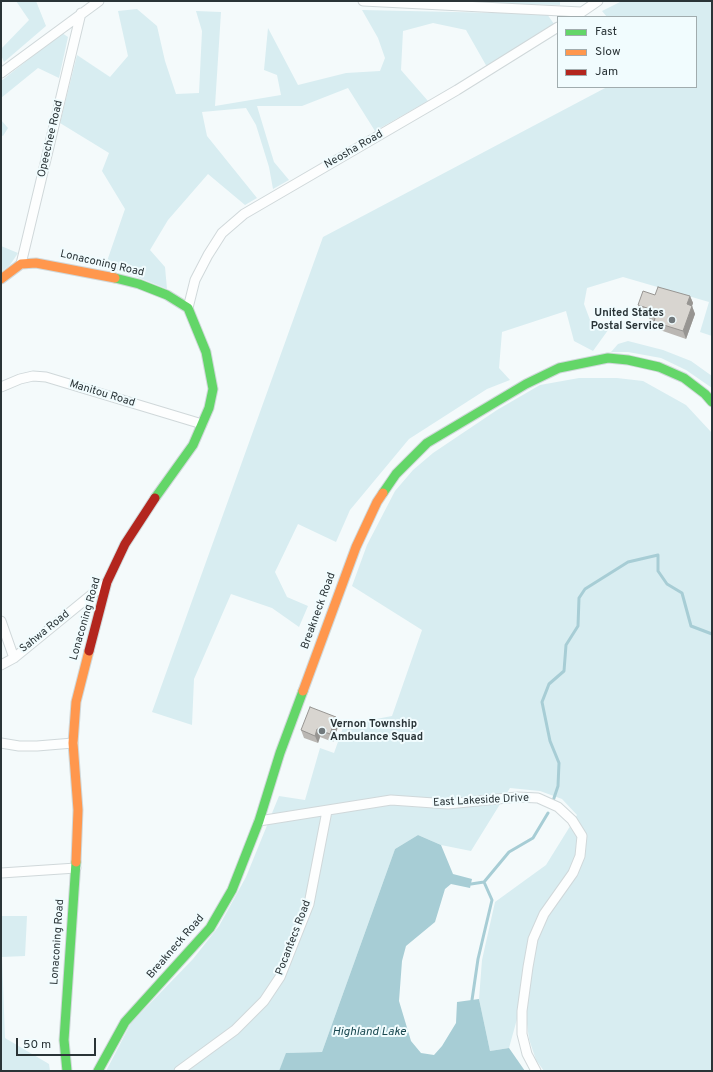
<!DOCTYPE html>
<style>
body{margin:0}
#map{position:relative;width:713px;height:1072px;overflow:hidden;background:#f4fafb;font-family:Overpass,sans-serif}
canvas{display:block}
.frame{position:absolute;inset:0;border:2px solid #2a3437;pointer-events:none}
.legend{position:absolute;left:557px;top:16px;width:140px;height:72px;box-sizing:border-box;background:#f1fcfe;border:1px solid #a1acae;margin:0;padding:5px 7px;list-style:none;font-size:12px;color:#2a3437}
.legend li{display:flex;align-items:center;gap:8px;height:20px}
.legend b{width:20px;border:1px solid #a1acae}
.scale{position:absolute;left:16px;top:1038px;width:80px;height:18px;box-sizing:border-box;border:2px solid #2a3437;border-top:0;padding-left:5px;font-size:12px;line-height:14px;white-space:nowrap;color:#2a3437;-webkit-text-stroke:3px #f1fcfe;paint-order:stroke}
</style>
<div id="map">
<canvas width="713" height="1072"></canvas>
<div class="frame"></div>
<ul class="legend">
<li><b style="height:5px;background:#63d668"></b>Fast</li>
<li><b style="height:5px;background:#ff974d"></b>Slow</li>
<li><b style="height:5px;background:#b3261e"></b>Jam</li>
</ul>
<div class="scale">50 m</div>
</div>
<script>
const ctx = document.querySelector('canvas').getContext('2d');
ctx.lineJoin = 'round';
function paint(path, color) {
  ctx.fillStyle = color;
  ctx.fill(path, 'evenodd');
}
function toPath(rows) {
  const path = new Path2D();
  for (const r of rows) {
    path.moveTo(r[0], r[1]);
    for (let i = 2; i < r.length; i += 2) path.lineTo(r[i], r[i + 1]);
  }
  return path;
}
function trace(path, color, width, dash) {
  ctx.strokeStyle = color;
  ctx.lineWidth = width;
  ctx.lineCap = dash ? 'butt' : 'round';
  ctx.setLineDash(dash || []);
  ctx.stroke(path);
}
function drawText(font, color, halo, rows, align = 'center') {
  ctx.font = font + ' Overpass,sans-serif';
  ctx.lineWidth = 4;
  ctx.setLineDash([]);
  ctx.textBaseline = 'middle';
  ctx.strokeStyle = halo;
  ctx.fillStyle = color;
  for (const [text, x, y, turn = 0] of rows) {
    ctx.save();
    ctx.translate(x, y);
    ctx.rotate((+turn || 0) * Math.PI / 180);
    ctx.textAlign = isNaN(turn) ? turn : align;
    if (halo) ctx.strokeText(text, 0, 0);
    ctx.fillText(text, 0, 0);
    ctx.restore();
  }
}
const green = toPath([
 [16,1,36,1,46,26,4,62,1,55,1,49,29,20],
 [473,1,560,1,560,5,473,3],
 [622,1,712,1,712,336,700,332,709,302,623,277,587,288,584,304,590,320,611,326,593,351,574,341,566,311,502,332,499,368,510,380,487,389,409,439,350,510,336,542,298,524,275,572,287,597,308,606,299,627,272,608,231,594,194,679,192,725,152,712,323,237,607,87,696,87,696,17,607,17,602,11],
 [137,9,157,26,165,61,176,94,199,93,202,31,196,11,221,12,215,106,281,95,277,75,264,70,268,28,298,85,346,73,380,71,385,58,378,38,362,10,547,14,554,24,487,67,466,30,433,23,403,31,401,70,428,101,375,131,348,88,302,106,257,106,274,162,289,180,273,189,269,167,256,125,246,108,202,112,207,136,257,198,245,205,208,174,168,220,150,250,165,267,167,289,135,276,105,267,125,209,102,171,109,153,60,123,77,55,110,77,128,56,118,11],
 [62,33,68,37,59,78,38,68,1,98,1,81],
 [1,120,8,128,3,136,1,135],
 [1,246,18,253,10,265,1,272],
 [628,341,663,350,691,361,712,376,712,388,686,370,661,358,628,352,611,352,618,344],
 [579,378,617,378,643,381,686,405,712,433,712,1071,544,1071,536,1060,529,1039,526,1016,517,1019,509,1048,490,1051,479,999,482,960,495,902,546,865,577,815,562,799,540,791,510,788,471,851,441,845,418,835,395,849,322,1052,287,1053,279,1071,106,1071,131,1023,193,959,219,926,246,877,279,796,305,800,320,748,334,753,344,725,392,716,422,630,352,586,367,545,395,491,413,470,433,453,497,410,540,385],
 [1,916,27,916,25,956,2,957,5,1038,49,1064,50,1071,1,1071]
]);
const water = toPath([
 [418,835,441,845,453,874,472,879,470,888,451,884,445,889,435,922,406,946,402,961,399,1001,411,1041,421,1053,434,1055,442,1046,456,1023,457,1002,479,999,490,1051,509,1048,525,1071,279,1071,286,1053,322,1052,395,849]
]);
const stream = toPath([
 [553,801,558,786,559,763,550,741,542,702,549,684,564,671,566,645,578,626,579,598,585,589,628,562,658,555,658,571,667,584,682,593,691,626,712,634],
 [471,884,484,882,509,852,533,838,548,813],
 [472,1000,478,959,492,900,484,882]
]);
const street = toPath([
 [363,1,581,12],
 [576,16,598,1],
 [1,73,99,1],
 [21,264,81,13],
 [188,308,195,280,208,255,222,233,244,214,457,90,558,27],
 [1,387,20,379,33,376,46,377,202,424],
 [1,621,14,658],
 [1,665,14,658,107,582],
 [1,743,19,746,37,746,73,743],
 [259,821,391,800,448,804,517,797,538,798,558,807,572,820,582,836,580,856,573,873,544,914,533,939,528,967,522,1011,522,1034,527,1054,536,1071],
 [1,873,76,868],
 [179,1071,235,1030,264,1001,280,977,309,904,327,811]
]);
const fast = toPath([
 [115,278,139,284,167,295,188,308,206,352,213,389,209,408,193,445,155,498],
 [383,493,396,474,427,443,526,384,559,368,608,358,628,360,659,367,684,378,705,394,712,402],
 [67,1071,64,1040,76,862],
 [98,1071,125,1022,210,928,232,890,259,821,280,753,303,691]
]);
const slow = toPath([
 [1,279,21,264,36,263,115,278],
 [303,691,356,547,377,502,383,493],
 [76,862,78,810,73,743,76,702,89,651]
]);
const jam = toPath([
 [89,651,107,582,125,544,155,498]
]);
const wall = toPath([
 [655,295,690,296,693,303,692,306,695,314,686,339,657,329,655,324,651,323,648,315,641,313,638,305],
 [339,724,333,742,320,737,318,743,304,738,301,730]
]);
const shadedWall = toPath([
 [690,296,693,303,690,312,687,304],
 [692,306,695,314,686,339,683,331],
 [336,717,339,724,333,742,330,734],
 [317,729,320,737,318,743,315,736]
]);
const building = toPath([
 [658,287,690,296,687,304,692,306,683,331,654,322,655,318,648,315,650,309,638,305,643,291,655,295,658,287],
 [310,707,336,717,330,734,317,729,315,736,301,730,310,707]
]);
const markers = [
 [672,320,4,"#71797c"],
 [322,731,4,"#71797c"]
];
const streetNames = [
 ["Opeechee Road",51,139,-77],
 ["Neosha Road",354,150,-30],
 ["Lonaconing Road",102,264,13],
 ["Manitou Road",102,394,17],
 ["Breakneck Road",319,611,-70],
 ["Lonaconing Road",86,619,-74],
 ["Sahwa Road",45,632,-39],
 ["East Lakeside Drive",481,801,-3],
 ["Pocantecs Road",294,938,-69],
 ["Lonaconing Road",58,942,-86],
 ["Breakneck Road",176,947,-49]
];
const poiNames = [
 ["United States",664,314],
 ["Postal Service",664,327],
 ["Vernon Township",330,725,"left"],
 ["Ambulance Squad",330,738,"left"]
];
const waterNames = [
 ["Highland Lake",369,1033]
];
paint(green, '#d8edf1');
paint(water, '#a7cdd5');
trace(stream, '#a7cdd5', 3);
trace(street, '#d0d8da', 11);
trace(fast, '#d0d8da', 11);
trace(slow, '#d0d8da', 11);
trace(jam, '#d0d8da', 11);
trace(street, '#fdfefe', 9);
trace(fast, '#63d668', 9);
trace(slow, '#ff974d', 9);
trace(jam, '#b3261e', 9);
paint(wall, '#bab7b3');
paint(shadedWall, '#979592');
paint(building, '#d8d5d0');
trace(building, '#979592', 1);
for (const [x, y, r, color] of markers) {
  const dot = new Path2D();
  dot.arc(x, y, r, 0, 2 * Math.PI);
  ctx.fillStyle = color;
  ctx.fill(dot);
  trace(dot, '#f1fcfe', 1.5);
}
drawText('11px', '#2a3437', '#f1fcfe', streetNames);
drawText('bold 11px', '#2a3437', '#f1fcfe', poiNames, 'right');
drawText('italic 12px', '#194850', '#f1fcfe', waterNames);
</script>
